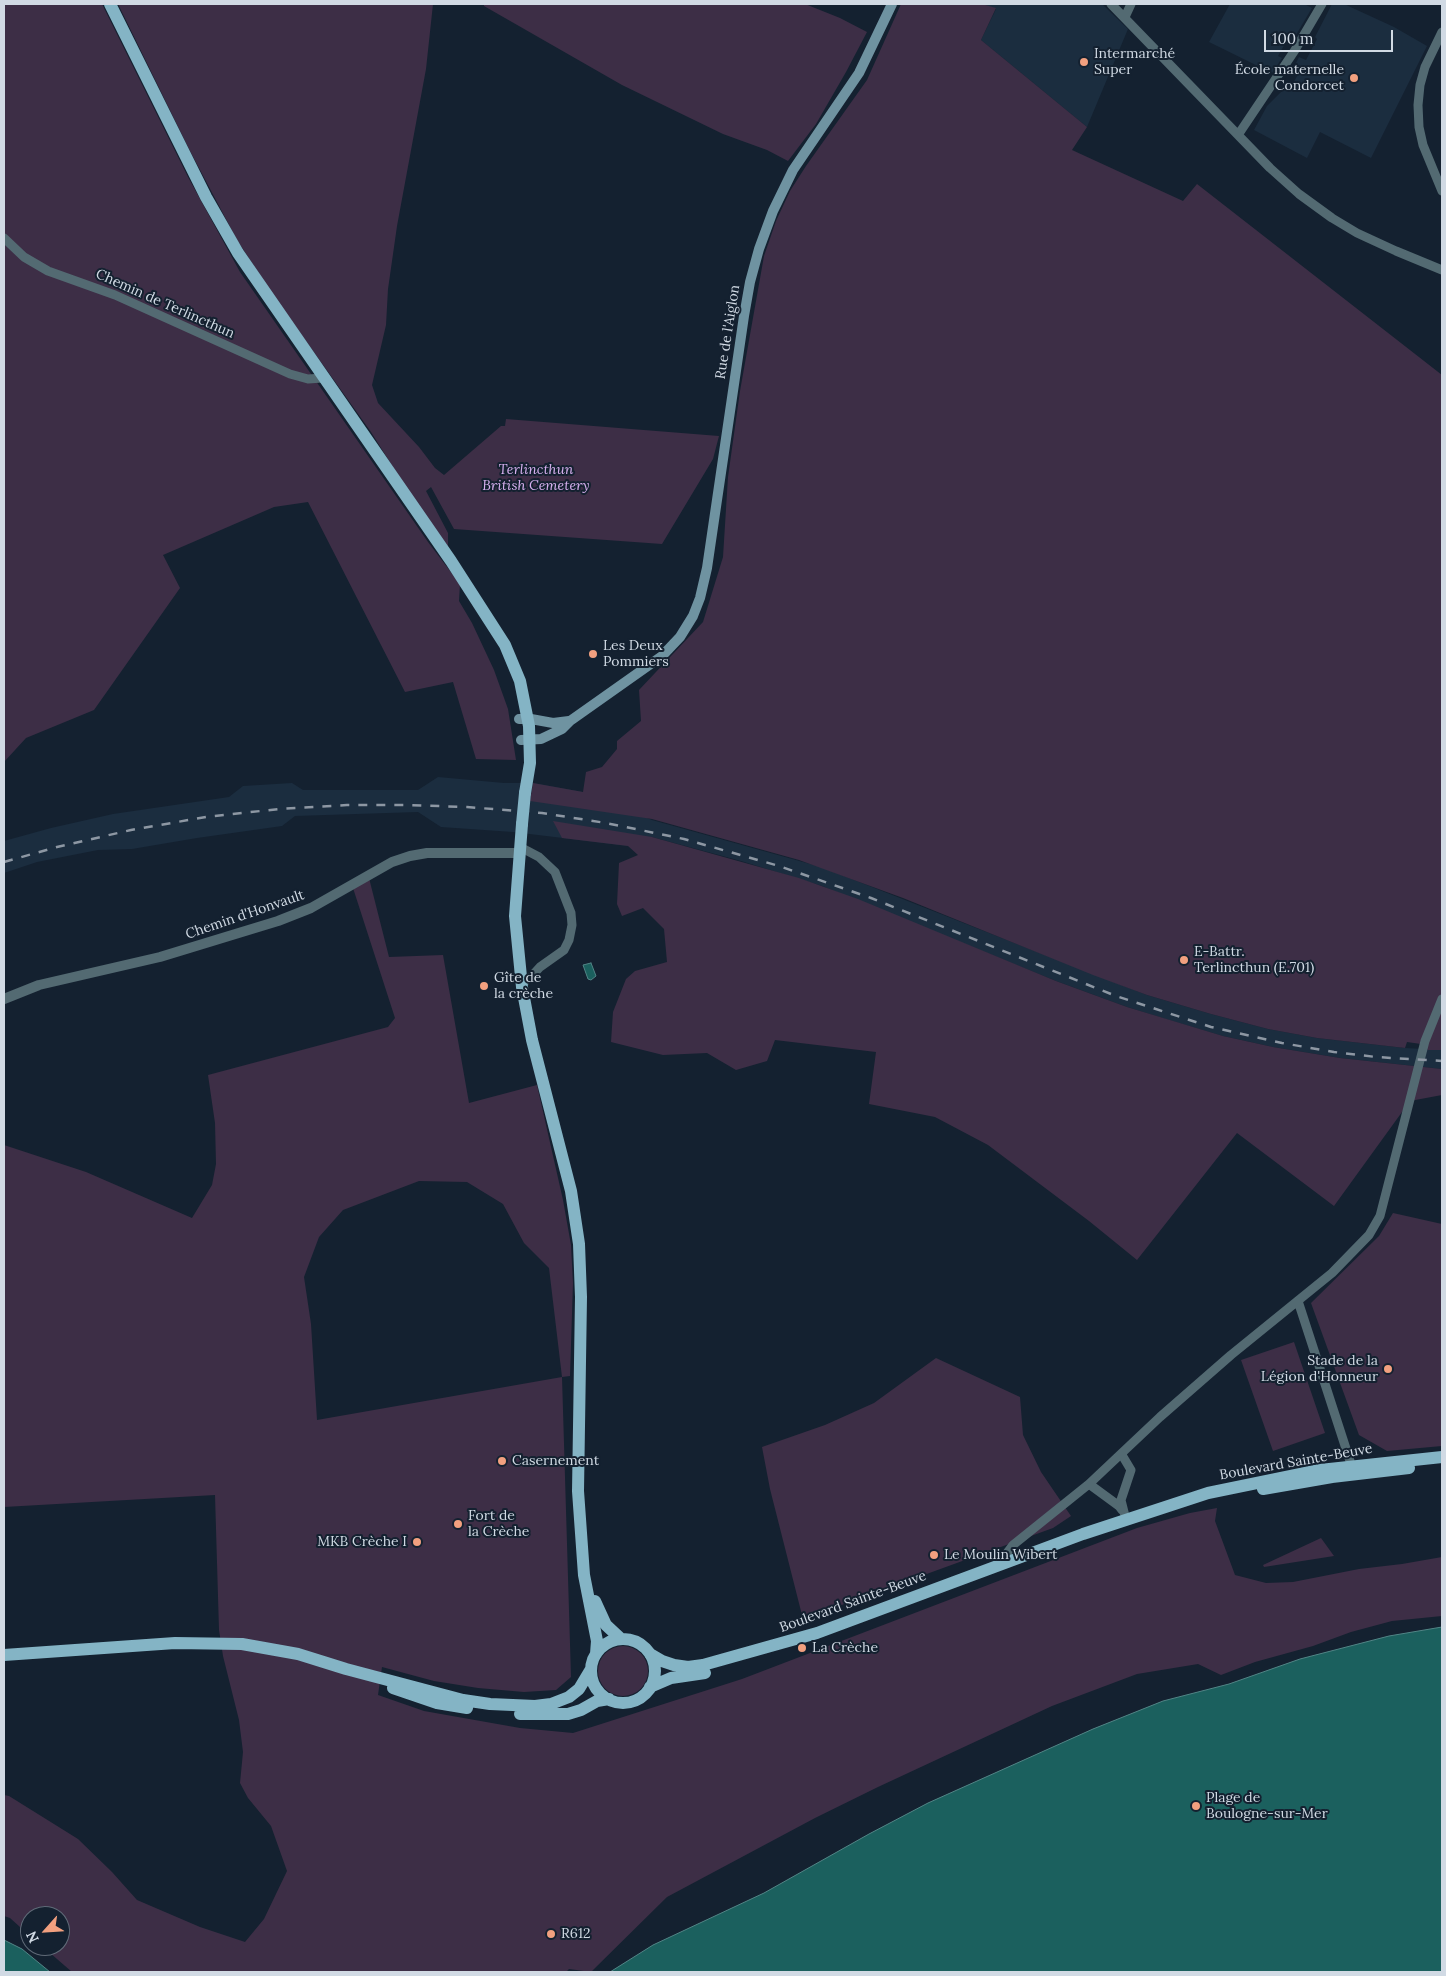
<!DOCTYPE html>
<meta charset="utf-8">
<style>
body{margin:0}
#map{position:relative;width:1446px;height:1976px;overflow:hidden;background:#142130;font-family:Lora,serif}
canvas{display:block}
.frame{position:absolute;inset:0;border:5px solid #d1dae4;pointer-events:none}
.north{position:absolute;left:20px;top:1906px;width:50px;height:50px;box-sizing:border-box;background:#142130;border:1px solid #606b78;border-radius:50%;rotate:244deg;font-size:14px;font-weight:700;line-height:20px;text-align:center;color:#d1dae4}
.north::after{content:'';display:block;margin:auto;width:18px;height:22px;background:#f2a07f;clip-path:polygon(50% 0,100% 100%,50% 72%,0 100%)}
.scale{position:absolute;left:1264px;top:30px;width:129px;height:22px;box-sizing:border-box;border:2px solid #d1dae4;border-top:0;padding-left:6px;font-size:15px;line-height:18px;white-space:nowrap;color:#d1dae4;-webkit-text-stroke:4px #142130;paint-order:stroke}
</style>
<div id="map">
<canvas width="1446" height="1976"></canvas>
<div class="frame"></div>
<div class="north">N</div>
<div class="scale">100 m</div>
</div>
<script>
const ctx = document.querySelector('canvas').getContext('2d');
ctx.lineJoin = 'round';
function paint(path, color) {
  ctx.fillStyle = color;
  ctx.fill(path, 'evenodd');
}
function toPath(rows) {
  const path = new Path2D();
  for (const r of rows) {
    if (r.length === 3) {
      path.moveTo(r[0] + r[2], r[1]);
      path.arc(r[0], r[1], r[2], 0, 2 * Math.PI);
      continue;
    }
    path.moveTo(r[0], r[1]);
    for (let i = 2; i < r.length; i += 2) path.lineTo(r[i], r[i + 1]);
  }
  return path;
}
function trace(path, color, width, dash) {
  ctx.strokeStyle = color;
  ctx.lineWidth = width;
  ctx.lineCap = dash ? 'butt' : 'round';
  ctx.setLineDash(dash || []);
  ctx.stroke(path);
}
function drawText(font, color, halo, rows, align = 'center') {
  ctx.font = font + ' Lora,serif';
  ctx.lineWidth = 4;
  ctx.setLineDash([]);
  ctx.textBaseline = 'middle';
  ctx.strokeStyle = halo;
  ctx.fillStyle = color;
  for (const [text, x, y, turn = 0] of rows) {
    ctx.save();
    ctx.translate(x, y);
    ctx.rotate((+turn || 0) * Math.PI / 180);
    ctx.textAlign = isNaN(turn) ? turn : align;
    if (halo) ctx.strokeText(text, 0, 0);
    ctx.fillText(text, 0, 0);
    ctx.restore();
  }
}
const built = toPath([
 [982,4,1102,4,1128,29,1087,127,981,40,996,9],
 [1230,4,1304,4,1312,8,1293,40,1286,42,1278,56,1282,58,1272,73,1209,42],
 [1332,4,1344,4,1394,27,1427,46,1371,158,1320,132,1307,158,1254,130,1267,106,1282,91,1292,85,1300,71,1294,67,1299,57,1306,60,1317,39,1315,37],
 [438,777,504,783,533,783,583,792,652,820,821,867,1147,995,1211,1014,1268,1029,1317,1038,1405,1048,1442,1050,1442,1069,1340,1058,1273,1047,1223,1036,1169,1020,1127,1007,1056,981,822,886,741,861,652,837,629,846,513,832,441,827,418,812,295,816,282,826,197,838,132,849,98,850,37,862,4,873,4,841,51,828,113,814,229,797,243,786,292,783,303,790,418,790]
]);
const green = toPath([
 [4,4,102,4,188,177,240,272,428,542,460,584,459,601,472,623,494,670,508,709,516,760,476,759,453,682,405,692,308,502,274,507,163,555,180,588,94,710,26,738,4,762],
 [118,4,433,4,426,69,397,226,388,289,386,325,372,385,378,403,419,447,435,468,444,475,501,426,505,426,506,419,719,436,713,459,662,544,454,529,431,487,426,491,448,533,448,547,403,483,371,432,271,292,237,240,189,149],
 [484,4,805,4,840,18,867,32,846,72,816,124,788,161,767,150,723,134,622,85,484,6],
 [901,4,982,4,996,8,981,40,1087,127,1072,150,1183,201,1197,184,1442,375,1442,1050,1428,1050,1421,1044,1407,1042,1405,1048,1317,1038,1268,1029,1211,1014,1147,995,1093,975,903,898,799,860,652,819,530,801,533,783,583,792,586,772,602,767,617,749,617,741,641,721,639,690,703,622,723,557,728,477,740,391,764,256,776,221,790,191,806,166,867,80],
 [553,821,652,837,799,878,858,899,1056,981,1127,1007,1223,1036,1273,1047,1340,1058,1442,1069,1442,1095,1410,1101,1334,1206,1237,1133,1137,1260,1089,1221,988,1145,935,1117,869,1104,876,1052,775,1040,767,1061,736,1070,707,1053,663,1055,611,1042,613,1012,626,979,635,971,667,962,664,929,643,908,622,916,617,904,619,863,638,855,628,846,562,838],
 [369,878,389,957,443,955,469,1103,537,1085,563,1200,571,1245,573,1283,570,1376,562,1377,571,1677,556,1690,524,1692,478,1688,434,1681,382,1667,378,1695,424,1711,520,1728,573,1733,742,1679,1137,1528,1190,1513,1217,1508,1215,1521,1235,1575,1266,1583,1293,1582,1359,1569,1402,1564,1442,1557,1442,1616,1392,1621,1351,1632,1313,1646,1255,1662,1221,1675,1198,1664,1137,1674,1052,1706,878,1787,815,1818,667,1897,591,1972,569,1969,566,1972,72,1972,42,1946,60,1946,60,1916,30,1916,30,1936,10,1918,4,1916,4,1795,9,1796,78,1839,112,1872,137,1900,200,1927,245,1942,264,1919,287,1871,271,1826,248,1798,240,1783,243,1752,239,1720,223,1656,219,1630,215,1495,4,1507,4,1145,86,1172,192,1218,212,1185,216,1164,215,1123,208,1075,388,1027,395,1018,353,888],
 [419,1181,467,1182,503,1204,524,1243,549,1268,562,1377,317,1420,311,1324,304,1277,319,1237,343,1210],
 [1393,1213,1442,1224,1442,1446,1387,1451,1359,1435,1311,1303,1379,1236],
 [1294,1342,1325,1433,1273,1451,1241,1360],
 [936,1358,1020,1397,1023,1435,1041,1472,1071,1516,1053,1528,803,1619,770,1489,762,1447,825,1425,874,1403],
 [1321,1538,1334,1556,1264,1567,1263,1565],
 [623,1671,25]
]);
const water = toPath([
 [591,963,596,976,591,980,588,979,583,965,591,963],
 [1442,1627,1442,1972,610,1972,653,1945,764,1893,869,1834,928,1803,1093,1729,1163,1701,1229,1684,1300,1659,1389,1636,1442,1627],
 [4,1940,22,1949,50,1972,4,1972,4,1940]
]);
const minor = toPath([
 [1111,4,1270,168,1299,194,1332,218,1357,233,1396,251,1442,270],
 [1125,17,1131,4],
 [1442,32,1425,67,1420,85,1418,105,1419,127,1423,145,1442,191],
 [1238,135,1295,50,1322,4],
 [4,238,24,257,48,271,115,295,290,374,308,379,323,378],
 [520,847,539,857,555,872,571,913,572,925,569,940,564,950,540,967,529,979,521,983],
 [1298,1301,1350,1461,1352,1472],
 [1122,1455,1131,1470,1121,1500,1126,1520],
 [1089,1484,1119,1506,1122,1510],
 [1009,1562,1007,1553,1013,1545,1089,1484,1160,1417,1231,1355,1332,1273,1369,1235,1380,1216,1425,1041,1442,999]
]);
const tertiary = toPath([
 [4,999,39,985,160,957,278,921,311,908,392,862,410,856,427,853,519,853]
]);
const secondary = toPath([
 [519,719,531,719,553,723,569,721],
 [521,740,541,739,562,729,570,721,662,656,680,637,693,616,700,598,707,568,744,316,750,282,759,249,773,211,793,170,859,73,892,4]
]);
const primary = toPath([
 [110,4,206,197,238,253,451,561,505,645,520,681,529,726,530,763,525,793],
 [522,824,515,916,522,987,532,1040,571,1191,579,1244,581,1297,578,1491,584,1575,597,1641,596,1654],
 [1263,1489,1332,1477,1409,1468],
 [595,1601,606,1625,621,1639],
 [623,1671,32],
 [650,1654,662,1661,674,1665,688,1667,703,1665,817,1633,1083,1534,1208,1493,1320,1470,1442,1457],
 [4,1655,175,1643,242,1644,298,1654,346,1669,463,1700,490,1704,535,1706,551,1704,569,1697,579,1689,591,1669],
 [650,1687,671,1678,705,1673],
 [393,1688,437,1703,467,1708],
 [520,1714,568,1714,581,1710,597,1701,609,1699]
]);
const rail = toPath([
 [4,862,57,847,131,830,206,817,279,809,347,805,406,805,467,807,542,813,606,823,684,839,779,866,871,898,1116,996,1211,1027,1282,1043,1334,1052,1376,1057,1442,1061]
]);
const primaryBridge = toPath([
 [522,824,525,793]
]);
const markers = [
 [1084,62,5,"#f2a07f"],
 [1354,78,5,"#f2a07f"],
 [593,654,5,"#f2a07f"],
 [1184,960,5,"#f2a07f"],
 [484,986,5,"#f2a07f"],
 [1388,1369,5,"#f2a07f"],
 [502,1461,5,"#f2a07f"],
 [458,1524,5,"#f2a07f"],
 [417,1542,5,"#f2a07f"],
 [934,1555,5,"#f2a07f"],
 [802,1648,5,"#f2a07f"],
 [1196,1806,5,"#f2a07f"],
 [551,1934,5,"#f2a07f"]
];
const poiNames = [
 ["Intermarché",1094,54],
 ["Super",1094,70],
 ["École maternelle",1344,70,"right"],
 ["Condorcet",1344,86,"right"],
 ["Les Deux",603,646],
 ["Pommiers",603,662],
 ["E-Battr.",1194,952],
 ["Terlincthun (E.701)",1194,968],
 ["Gîte de",494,978],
 ["la crèche",494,994],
 ["Stade de la",1378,1361,"right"],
 ["Légion d'Honneur",1378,1377,"right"],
 ["Casernement",512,1461],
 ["Fort de",468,1516],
 ["la Crèche",468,1532],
 ["MKB Crèche I",407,1542,"right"],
 ["Le Moulin Wibert",944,1555],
 ["La Crèche",812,1648],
 ["Plage de",1206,1798],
 ["Boulogne-sur-Mer",1206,1814],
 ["R612",561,1934]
];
const streetNames = [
 ["Chemin de Terlincthun",165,304,24],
 ["Rue de l'Aiglon",728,332,-81],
 ["Chemin d'Honvault",245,915,-19],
 ["Boulevard Sainte-Beuve",1296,1462,-10],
 ["Boulevard Sainte-Beuve",853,1602,-20]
];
const parkNames = [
 ["Terlincthun",536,470],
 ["British Cemetery",536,486]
];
paint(built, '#1b2d3f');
paint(green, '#3d2e46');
paint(water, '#1b605e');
trace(water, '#528586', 1);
trace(minor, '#536a72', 9);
trace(tertiary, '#536a72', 10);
trace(secondary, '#6f93a1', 10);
trace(primary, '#84b4c5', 12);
trace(rail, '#8d97a3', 2.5, [9, 9]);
trace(primaryBridge, '#84b4c5', 12);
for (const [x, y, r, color] of markers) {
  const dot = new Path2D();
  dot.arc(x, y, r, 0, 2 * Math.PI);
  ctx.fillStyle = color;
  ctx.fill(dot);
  trace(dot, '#142130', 2);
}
drawText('14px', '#d1dae4', '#142130', poiNames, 'left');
drawText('14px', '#d1dae4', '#142130', streetNames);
drawText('italic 14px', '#d7b0ef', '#142130', parkNames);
</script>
